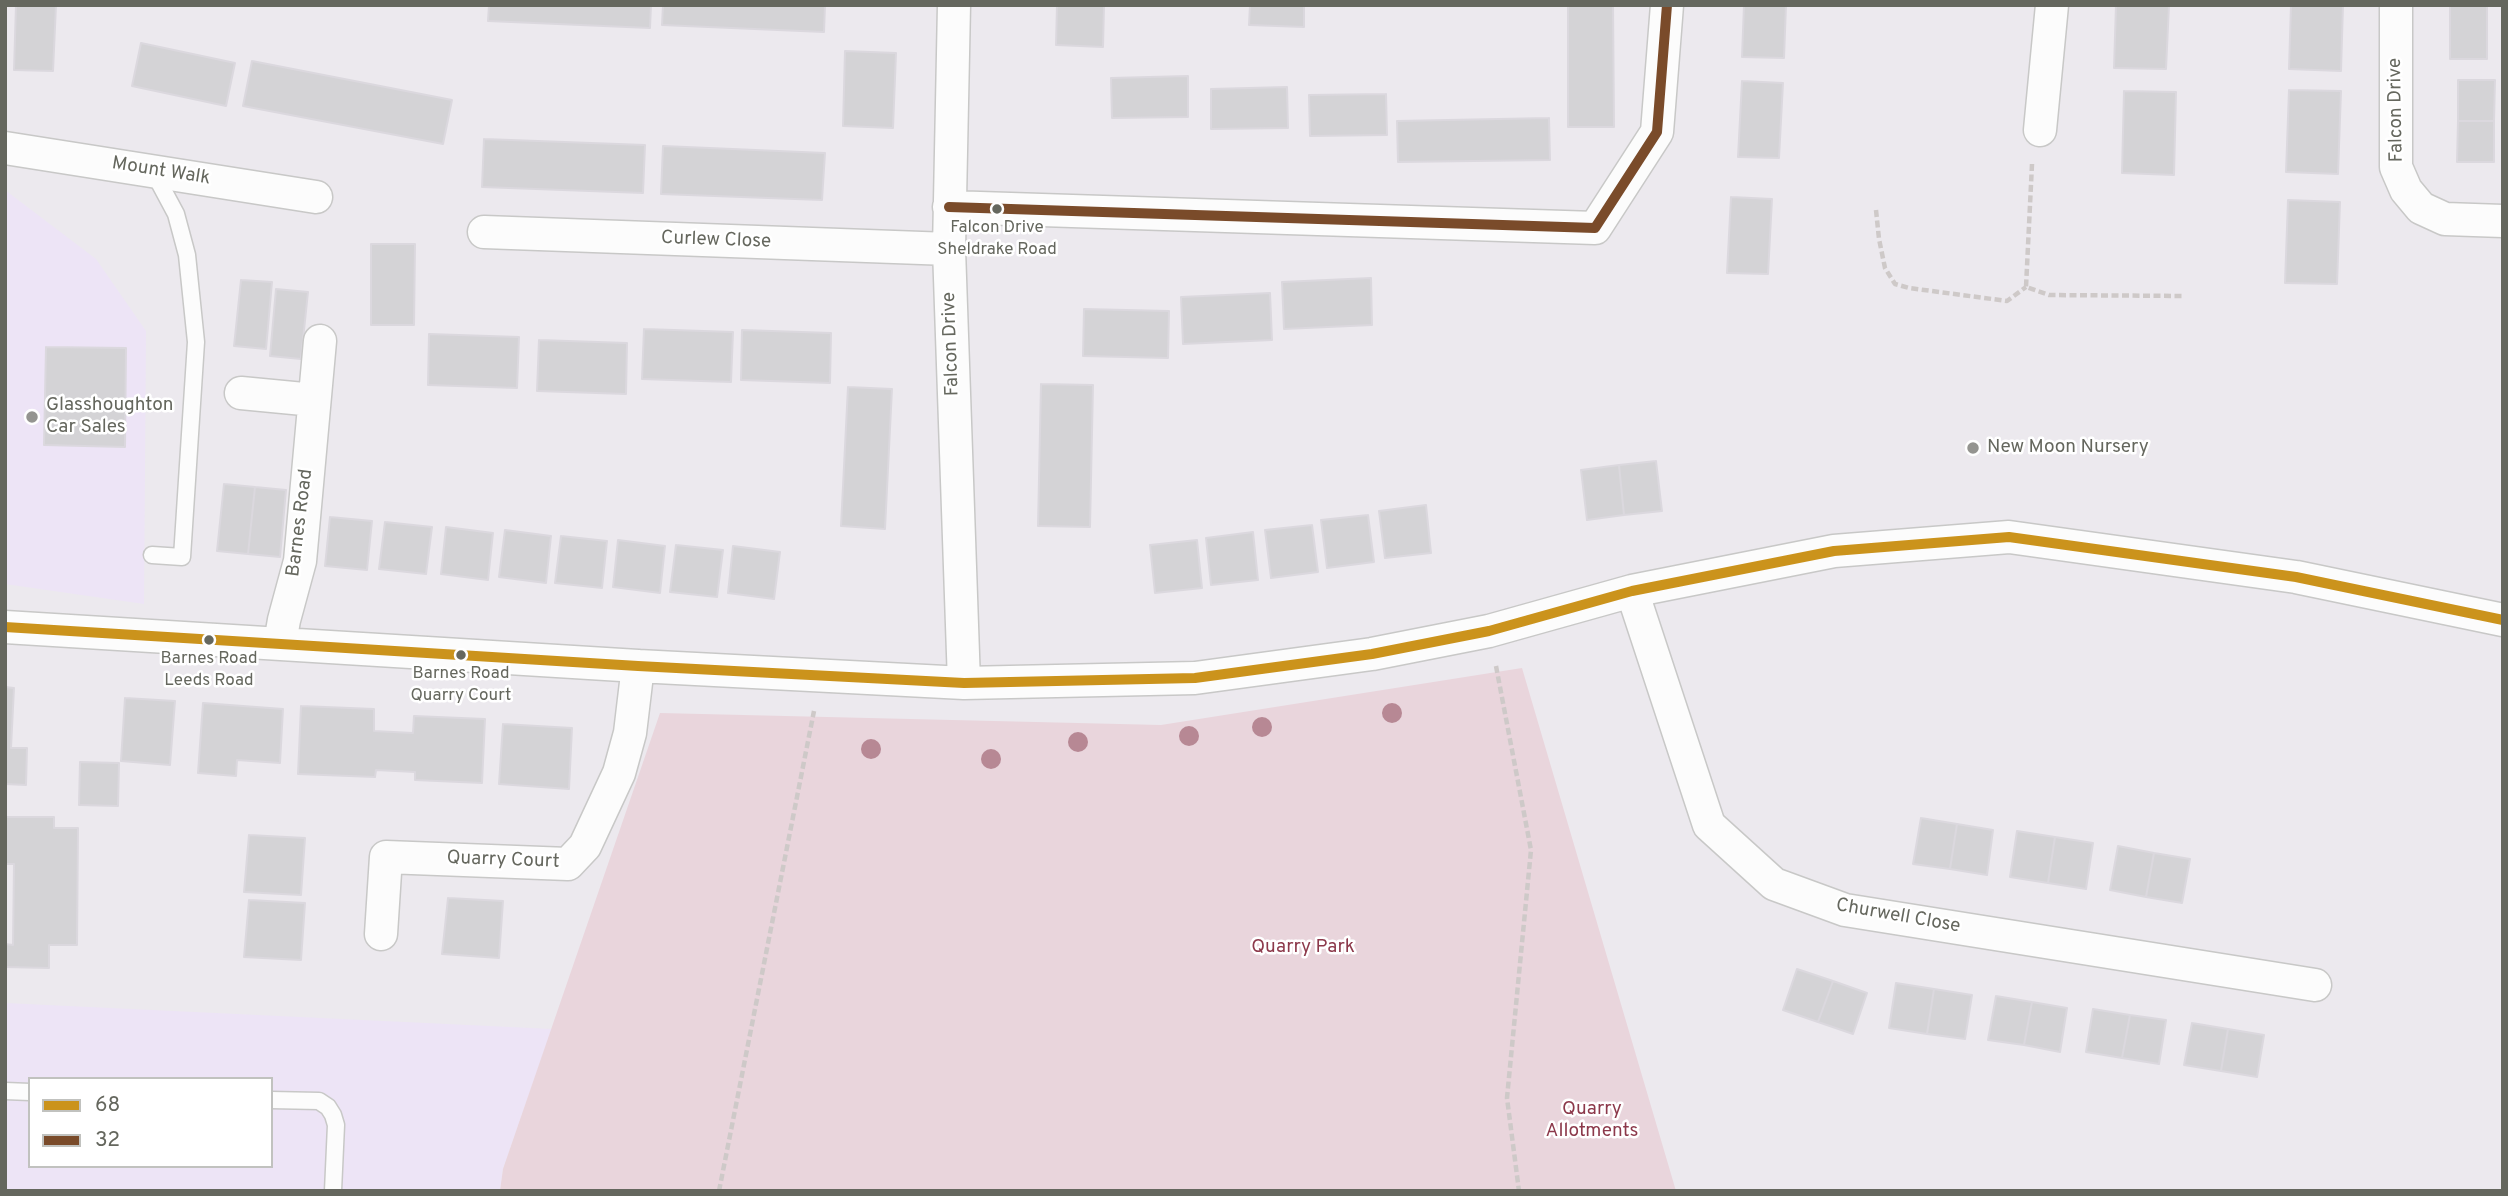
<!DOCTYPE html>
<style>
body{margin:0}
#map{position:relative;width:2508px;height:1196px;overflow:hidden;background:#ece9ee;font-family:Overpass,sans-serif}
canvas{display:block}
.frame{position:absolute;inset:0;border:7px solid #65675e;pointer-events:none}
.legend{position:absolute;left:28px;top:1077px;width:245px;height:91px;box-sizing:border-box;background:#fff;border:2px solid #c1c2bf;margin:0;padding:9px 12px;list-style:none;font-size:21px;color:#65675e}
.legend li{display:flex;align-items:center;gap:14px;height:35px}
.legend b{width:35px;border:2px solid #c1c2bf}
</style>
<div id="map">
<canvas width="2508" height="1196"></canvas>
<div class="frame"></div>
<ul class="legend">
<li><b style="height:9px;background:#cb931c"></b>68</li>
<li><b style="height:9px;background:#7a4b2a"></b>32</li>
</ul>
</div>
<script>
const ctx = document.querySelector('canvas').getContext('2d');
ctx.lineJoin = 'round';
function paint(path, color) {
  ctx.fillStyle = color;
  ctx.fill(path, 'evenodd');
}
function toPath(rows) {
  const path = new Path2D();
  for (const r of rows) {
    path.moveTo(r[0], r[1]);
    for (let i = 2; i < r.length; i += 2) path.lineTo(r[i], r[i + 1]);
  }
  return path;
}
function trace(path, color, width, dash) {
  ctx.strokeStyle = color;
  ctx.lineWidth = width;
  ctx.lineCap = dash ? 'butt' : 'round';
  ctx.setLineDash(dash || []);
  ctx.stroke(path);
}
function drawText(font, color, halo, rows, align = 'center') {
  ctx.font = font + ' Overpass,sans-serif';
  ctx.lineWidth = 5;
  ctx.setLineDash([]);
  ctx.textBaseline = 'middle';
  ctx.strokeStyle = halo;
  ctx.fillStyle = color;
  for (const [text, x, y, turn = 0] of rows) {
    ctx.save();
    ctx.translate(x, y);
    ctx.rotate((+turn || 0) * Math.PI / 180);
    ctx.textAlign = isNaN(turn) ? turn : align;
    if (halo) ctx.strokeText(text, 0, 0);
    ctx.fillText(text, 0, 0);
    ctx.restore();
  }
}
const commercial = toPath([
 [5,190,96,259,146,331,144,604,5,584],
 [5,1003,552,1029,503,1169,500,1191,5,1191],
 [30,1079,271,1079,271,1166,30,1166]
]);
const green = toPath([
 [1522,668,1676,1191,500,1191,503,1169,660,713,1161,725]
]);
const building = toPath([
 [16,5,56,5,53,71,14,70,16,5],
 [489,5,651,5,650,28,488,21,489,5],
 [663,5,825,5,824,32,662,25,663,5],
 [1057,5,1104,5,1103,47,1056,45,1057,5],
 [1250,5,1304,5,1304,27,1249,25,1250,5],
 [1568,5,1613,5,1614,127,1568,127,1568,5],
 [1744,5,1786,5,1784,58,1742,57,1744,5],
 [2116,5,2169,5,2166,69,2114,68,2116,5],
 [2291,5,2343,5,2341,71,2289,69,2291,5],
 [2450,5,2487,5,2487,59,2450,59,2450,5],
 [141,43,235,63,226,106,132,86,141,43],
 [845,51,896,53,893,128,843,126,845,51],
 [252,61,452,100,443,144,243,106,252,61],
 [1188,76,1188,117,1112,118,1111,78,1188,76],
 [2458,80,2495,80,2494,121,2458,121,2458,80],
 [1742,81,1783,83,1779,158,1738,157,1742,81],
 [1287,87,1288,128,1211,129,1211,89,1287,87],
 [2289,90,2341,91,2338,174,2286,172,2289,90],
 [2124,91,2176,92,2174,175,2122,173,2124,91],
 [1386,94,1387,135,1310,136,1309,95,1386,94],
 [1549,118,1550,160,1398,162,1397,121,1549,118],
 [2458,121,2494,121,2494,162,2457,162,2458,121],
 [484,139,645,145,643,193,482,187,484,139],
 [663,146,825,153,822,200,661,194,663,146],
 [1731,197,1772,199,1768,274,1727,273,1731,197],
 [2288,200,2340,202,2337,284,2285,283,2288,200],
 [371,244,415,244,414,325,371,325,371,244],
 [1371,278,1372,325,1284,329,1282,282,1371,278],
 [241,280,272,282,266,349,234,346,241,280],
 [276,289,308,292,301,359,270,356,276,289],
 [1270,293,1272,340,1183,344,1181,297,1270,293],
 [1084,309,1169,311,1168,358,1083,356,1084,309],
 [644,329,733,332,731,382,642,379,644,329],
 [742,330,831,333,830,383,741,380,742,330],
 [429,334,519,337,517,388,428,385,429,334],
 [539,340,627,343,626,394,537,391,539,340],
 [46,347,126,348,125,447,44,445,46,347],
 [1041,384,1093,385,1090,527,1038,526,1041,384],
 [848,387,892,389,885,529,841,526,848,387],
 [1656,461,1662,511,1624,515,1619,465,1656,461],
 [1619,465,1624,515,1587,520,1581,470,1619,465],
 [224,484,255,487,248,554,217,551,224,484],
 [255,487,286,490,280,557,248,554,255,487],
 [1426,505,1431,553,1385,558,1379,511,1426,505],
 [1368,515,1374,562,1327,568,1321,520,1368,515],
 [330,517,372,521,367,570,325,566,330,517],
 [385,522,432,527,426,574,379,569,385,522],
 [1312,525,1318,572,1271,578,1265,530,1312,525],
 [446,527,493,533,488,580,441,574,446,527],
 [505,530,551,536,546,583,499,577,505,530],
 [1253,532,1258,580,1211,585,1206,538,1253,532],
 [561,536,607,541,602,588,555,583,561,536],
 [618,540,665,546,660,593,613,587,618,540],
 [1197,540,1202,588,1155,593,1150,545,1197,540],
 [676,545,723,550,717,597,670,592,676,545],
 [733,546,780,552,774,599,728,593,733,546],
 [5,687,14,688,11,748,27,748,26,785,5,784,5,687],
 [125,698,175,701,170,765,121,761,125,698],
 [203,703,283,709,280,763,237,760,236,776,198,773,203,703],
 [301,706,374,709,374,731,413,733,414,716,485,719,482,783,415,780,415,772,376,770,375,777,298,774,301,706],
 [503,724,572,728,569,789,499,784,503,724],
 [80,762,119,763,118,806,79,805,80,762],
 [5,817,54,817,54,828,78,828,77,945,49,945,49,968,5,967,5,944,13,945,14,864,5,864,5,817],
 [1921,818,1957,824,1950,869,1913,864,1921,818],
 [1957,824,1993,830,1987,875,1950,869,1957,824],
 [2017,831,2055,837,2048,883,2010,877,2017,831],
 [249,835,305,838,301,895,244,892,249,835],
 [2055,837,2093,843,2086,889,2048,883,2055,837],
 [2118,846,2154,853,2146,897,2110,890,2118,846],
 [2154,853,2190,859,2182,903,2146,897,2154,853],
 [448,898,503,901,499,958,442,954,448,898],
 [249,900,305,903,301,960,244,957,249,900],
 [1797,969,1833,981,1818,1022,1783,1010,1797,969],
 [1833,981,1867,993,1853,1034,1818,1022,1833,981],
 [1896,983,1934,989,1927,1034,1889,1028,1896,983],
 [1934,989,1972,995,1965,1039,1927,1034,1934,989],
 [1996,996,2032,1002,2024,1045,1988,1040,1996,996],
 [2032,1002,2067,1008,2060,1052,2024,1045,2032,1002],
 [2093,1009,2130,1015,2122,1058,2086,1052,2093,1009],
 [2130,1015,2166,1020,2159,1064,2122,1058,2130,1015],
 [2192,1023,2228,1029,2221,1071,2184,1065,2192,1023],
 [2228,1029,2264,1035,2257,1077,2221,1071,2228,1029]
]);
const path = toPath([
 [2032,164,2026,287,2049,295,2183,296],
 [1876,210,1879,239,1885,268,1895,284,1909,288,2007,301,2026,287],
 [1496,666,1531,850,1507,1098,1519,1191],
 [719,1191,814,711]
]);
const lane = toPath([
 [152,555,182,557,196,342,187,255,176,214,153,171],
 [5,1091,30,1092],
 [271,1100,319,1101,328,1107,333,1115,336,1125,333,1191]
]);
const street = toPath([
 [954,5,949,249,964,683],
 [2396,5,2396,167,2406,190,2421,208,2445,219,2503,221],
 [2040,130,2052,5],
 [5,148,316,197],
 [949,207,1595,228,1657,132,1667,5],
 [484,232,949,249],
 [241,393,314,400],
 [1632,591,1709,825,1774,884,1845,910,2315,985],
 [5,627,638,666,964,683,1195,678,1372,654,1489,631,1632,591,1834,551,2009,537,2296,577,2503,620],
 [280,643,284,620,300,561,320,341],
 [381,934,386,857,568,864,585,846,619,773,630,733,638,666]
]);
const bus1 = toPath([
 [5,627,638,666,964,683,1195,678,1372,654,1489,631,1632,591,1834,551,2009,537,2296,577,2503,620]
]);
const bus2 = toPath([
 [949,207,1595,228,1657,132,1667,5]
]);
const trees = [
 [1392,713],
 [1262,727],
 [1189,736],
 [1078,742],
 [871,749],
 [991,759]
];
const markers = [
 [997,209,6,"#65675e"],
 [32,417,7,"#949490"],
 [1973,448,7,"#949490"],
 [209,640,6,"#65675e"],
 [461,655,6,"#65675e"]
];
const busNames = [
 ["Falcon Drive",997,229],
 ["Sheldrake Road",997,251],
 ["Barnes Road",209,660],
 ["Leeds Road",209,682],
 ["Barnes Road",461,675],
 ["Quarry Court",461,697]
];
const streetNames = [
 ["Falcon Drive",2397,110,-91],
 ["Mount Walk",161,172,9],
 ["Curlew Close",716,241,2],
 ["Falcon Drive",952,344,-92],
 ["Barnes Road",301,523,-83],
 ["Quarry Court",503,861,2],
 ["Churwell Close",1898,917,10]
];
const poiNames = [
 ["Glasshoughton",46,406],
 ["Car Sales",46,428],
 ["New Moon Nursery",1987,448]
];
const parkNames = [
 ["Quarry Park",1303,948],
 ["Quarry",1592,1110],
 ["Allotments",1592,1132]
];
paint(commercial, '#ede4f6');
paint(green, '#e9d5dc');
paint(building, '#d4d3d6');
trace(building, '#dbd8de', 2);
trace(lane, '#c8c8c7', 19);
trace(street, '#c8c8c7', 35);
trace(path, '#cec9c8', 4.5, [7, 3.5]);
trace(lane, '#fcfcfc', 16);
trace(street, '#fcfcfc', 32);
trace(bus1, '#cb931c', 10);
trace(bus2, '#7a4b2a', 10);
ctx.fillStyle = '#b78894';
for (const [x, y] of trees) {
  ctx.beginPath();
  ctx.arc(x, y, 10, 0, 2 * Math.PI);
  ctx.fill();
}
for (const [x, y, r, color] of markers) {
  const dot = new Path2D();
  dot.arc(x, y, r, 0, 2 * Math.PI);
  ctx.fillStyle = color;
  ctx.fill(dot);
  trace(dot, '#fff', 2.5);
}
drawText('17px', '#65675e', '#fff', busNames);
drawText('19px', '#65675e', '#fff', streetNames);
drawText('19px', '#65675e', '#fff', poiNames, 'left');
drawText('19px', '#8c394b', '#fff', parkNames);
</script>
